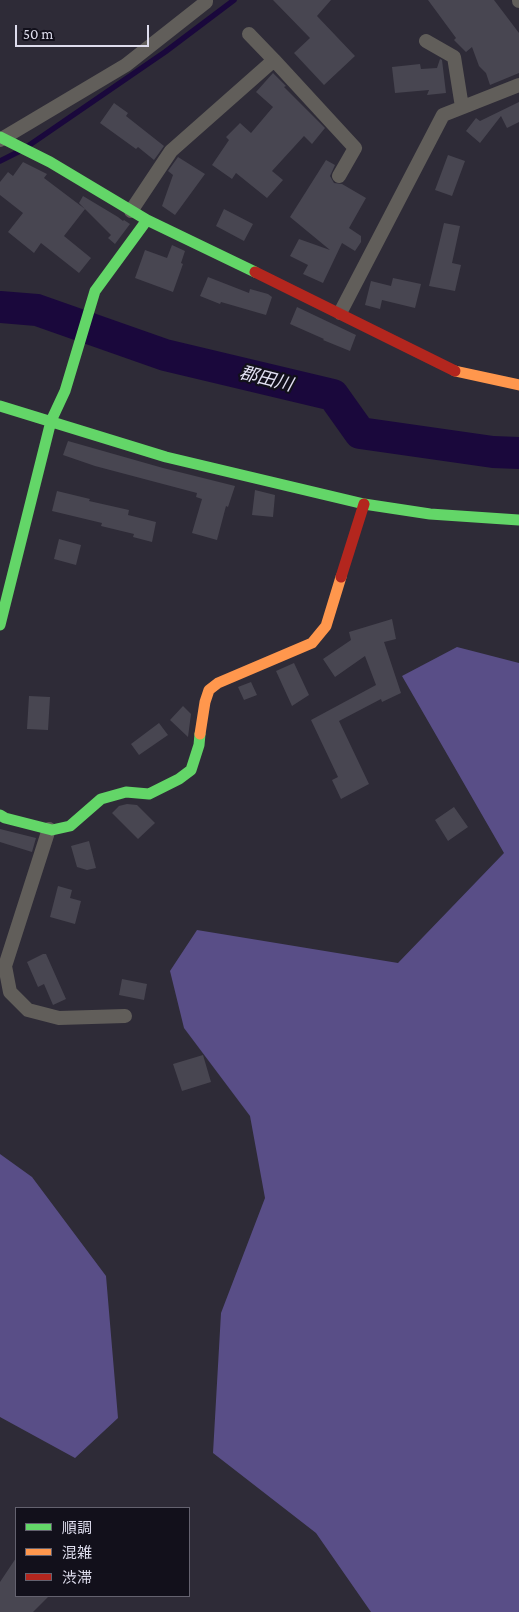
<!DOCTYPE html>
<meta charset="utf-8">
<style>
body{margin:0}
#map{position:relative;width:519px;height:1612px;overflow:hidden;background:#2e2b37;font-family:"Crimson Pro","Noto Sans JP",serif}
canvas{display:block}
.legend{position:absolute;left:15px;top:1507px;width:175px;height:90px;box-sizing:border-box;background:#12101b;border:1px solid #64626f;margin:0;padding:6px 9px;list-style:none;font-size:15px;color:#dedded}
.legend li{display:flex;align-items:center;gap:10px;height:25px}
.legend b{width:25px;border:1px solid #64626f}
.scale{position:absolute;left:15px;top:25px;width:134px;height:22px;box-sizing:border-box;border:2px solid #dedded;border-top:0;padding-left:6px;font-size:15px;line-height:18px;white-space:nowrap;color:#dedded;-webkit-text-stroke:4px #12101b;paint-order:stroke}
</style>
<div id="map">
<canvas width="519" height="1612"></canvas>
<ul class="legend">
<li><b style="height:6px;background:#63d668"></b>順調</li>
<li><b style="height:6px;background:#ff974d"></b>混雑</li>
<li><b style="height:6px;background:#b3261e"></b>渋滞</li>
</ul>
<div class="scale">50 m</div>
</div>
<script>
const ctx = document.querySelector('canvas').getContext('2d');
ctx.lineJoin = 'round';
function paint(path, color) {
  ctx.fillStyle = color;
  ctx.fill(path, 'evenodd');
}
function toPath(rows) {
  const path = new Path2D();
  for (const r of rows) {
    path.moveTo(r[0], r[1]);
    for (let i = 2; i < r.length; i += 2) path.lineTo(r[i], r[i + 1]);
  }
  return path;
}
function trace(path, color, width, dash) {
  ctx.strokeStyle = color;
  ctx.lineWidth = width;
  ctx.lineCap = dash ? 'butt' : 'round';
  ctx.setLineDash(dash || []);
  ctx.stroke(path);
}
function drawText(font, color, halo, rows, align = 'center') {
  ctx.font = font + ' "Crimson Pro","Noto Sans JP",serif';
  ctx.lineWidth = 4.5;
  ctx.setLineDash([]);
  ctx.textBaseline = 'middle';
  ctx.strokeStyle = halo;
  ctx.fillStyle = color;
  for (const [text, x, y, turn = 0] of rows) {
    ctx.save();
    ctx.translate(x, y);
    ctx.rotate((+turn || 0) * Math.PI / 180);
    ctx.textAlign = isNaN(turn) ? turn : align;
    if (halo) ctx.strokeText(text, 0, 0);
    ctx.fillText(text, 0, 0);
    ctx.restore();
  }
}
const forest = toPath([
 [457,647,519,663,519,1612,371,1612,316,1533,213,1453,221,1313,265,1198,250,1116,184,1028,170,971,197,930,398,963,504,853,402,676],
 [0,1154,32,1177,106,1276,118,1418,75,1458,0,1417]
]);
const stream = toPath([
 [28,146,165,52,234,0],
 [0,161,20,151]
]);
const river = toPath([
 [0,307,37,310,165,355,333,395,360,433,493,452,519,453]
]);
const building = toPath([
 [273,0,331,0,317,16,355,56,324,85,294,53,310,38],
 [428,0,494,0,519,33,519,73,490,85,486,73,479,66,472,47,466,52,454,40,456,38],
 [440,59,442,60,446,93,427,95,429,90,395,93,392,67,420,64,421,69,437,68],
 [273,73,286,86,284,87,325,128,312,144,304,136,272,171,283,180,267,198,236,173,232,179,212,165,229,140,226,137,240,123,251,133,273,107,256,92],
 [519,102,519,122,507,128,501,116,480,143,466,131,476,118,480,121],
 [114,103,128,113,126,116,164,146,154,160,138,147,136,149,100,123],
 [448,155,465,161,452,196,435,190],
 [178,157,205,174,175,215,162,206,173,175,168,171],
 [326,160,335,165,330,176,334,183,342,184,366,198,349,228,361,236,361,242,355,251,342,243,323,283,303,274,308,265,290,256,299,239,330,250,290,217],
 [23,162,47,174,44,178,85,209,64,236,91,258,79,273,41,243,34,253,8,232,23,213,0,195,0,182,8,172,13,176],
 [83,196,118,217,123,221,124,220,130,224,115,244,108,238,111,235,79,203],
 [224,209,253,224,244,241,216,226],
 [444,223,460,226,452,263,461,265,455,291,429,286],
 [172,245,185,251,181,263,183,264,173,292,135,278,145,250,167,258],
 [208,277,249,293,250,289,268,294,272,297,266,315,221,302,220,304,200,296],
 [393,278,421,284,415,308,382,300,380,309,365,305,371,281,391,286],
 [297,307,356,335,350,351,323,340,324,339,290,324],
 [68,441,163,468,235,486,228,507,226,506,217,540,192,533,202,499,196,497,197,493,95,466,63,455],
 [255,490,275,495,273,517,252,515],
 [57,491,90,499,89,501,129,510,128,515,156,522,152,542,133,537,134,534,101,526,102,523,52,511],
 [59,539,81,545,76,565,54,559],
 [392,619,396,639,384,642,401,693,382,702,381,699,339,721,369,784,341,799,332,780,338,777,311,720,376,685,365,656,335,677,323,659,351,640,349,632],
 [294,663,309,695,292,706,276,671],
 [251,682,257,695,244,700,238,687],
 [29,696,50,697,48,730,27,729],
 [183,706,191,714,188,737,170,720],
 [159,723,168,735,139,755,131,744],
 [127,804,137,805,155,823,138,839,112,813,119,806],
 [454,807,468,827,448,841,435,820],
 [0,829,36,838,32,852,0,842],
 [89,841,96,868,87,870,77,867,71,846],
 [58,886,72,890,70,898,81,901,75,924,50,917],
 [43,954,46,954,66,999,53,1005,44,984,38,987,27,962],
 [122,979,147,984,144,1000,119,995],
 [203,1055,211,1082,182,1091,173,1064],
 [16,1558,16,1596,49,1596,33,1612,0,1612,0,1582]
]);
const street = toPath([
 [519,0,519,1],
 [249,34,274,60],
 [426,41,454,57,462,107],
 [0,140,126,65,206,2,206,0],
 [131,211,171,151,274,60,355,148,339,176],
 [340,313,443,115,519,85],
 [49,829,5,966,10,992,28,1010,59,1018,125,1016]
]);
const fast = toPath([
 [0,137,50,162,147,220,255,272],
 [0,406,166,457,364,504,430,514,519,520],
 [0,625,51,421,65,391,95,291,147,220],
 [0,815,5,818,52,830,70,826,101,799,126,792,149,794,179,779,191,770,199,745,200,734]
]);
const slow = toPath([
 [455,371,519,385],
 [200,734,205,702,209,690,218,683,312,643,326,626,341,577]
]);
const jam = toPath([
 [255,272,455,371],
 [341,577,364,504]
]);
const waterNames = [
 ["郡田川",266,379,14]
];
paint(forest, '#594e87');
trace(stream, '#1a083c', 5.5);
trace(river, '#1a083c', 32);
paint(building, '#484651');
trace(street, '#615e5a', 14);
trace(fast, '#63d668', 11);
trace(slow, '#ff974d', 11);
trace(jam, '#b3261e', 11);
drawText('italic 18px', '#e2e0f3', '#12101b', waterNames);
</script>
